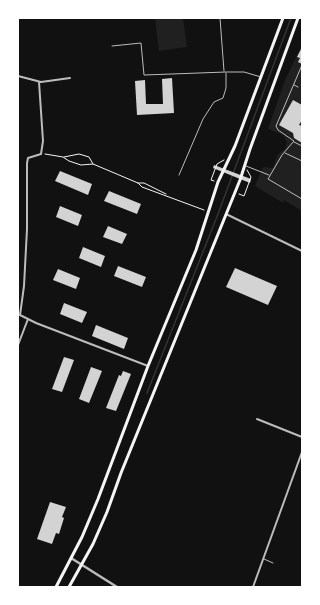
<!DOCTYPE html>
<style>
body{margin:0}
#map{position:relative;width:320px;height:605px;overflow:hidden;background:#111;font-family:Jost,sans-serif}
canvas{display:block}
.frame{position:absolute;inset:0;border:19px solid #fff;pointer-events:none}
</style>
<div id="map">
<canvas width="320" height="605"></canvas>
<div class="frame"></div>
</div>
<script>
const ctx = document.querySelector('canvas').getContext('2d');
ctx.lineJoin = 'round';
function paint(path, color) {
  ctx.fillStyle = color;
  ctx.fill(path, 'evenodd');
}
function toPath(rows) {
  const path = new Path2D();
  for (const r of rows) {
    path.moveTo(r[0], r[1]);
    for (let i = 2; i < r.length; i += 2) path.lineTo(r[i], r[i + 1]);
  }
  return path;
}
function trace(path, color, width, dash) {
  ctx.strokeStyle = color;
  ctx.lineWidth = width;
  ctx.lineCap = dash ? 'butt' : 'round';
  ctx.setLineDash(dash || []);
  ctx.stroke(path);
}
const green = toPath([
 [155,18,183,18,187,47,159,51],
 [302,45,302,211,284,200,283,203,255,186,263,167,273,168,278,154,285,149,287,142,283,135,268,129,285,80]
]);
const stream = toPath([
 [147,393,218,214,291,18]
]);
const building = toPath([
 [302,47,302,64,298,62,300,58,297,57],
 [172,78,174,113,137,115,135,81,145,80,146,104,163,104,162,79],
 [293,100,302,105,302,120,299,125,302,126,302,143,294,138,293,133,279,125],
 [214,165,251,179,250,183,213,168],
 [60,171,92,184,88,195,55,181],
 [109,191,141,204,137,214,104,201],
 [60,206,82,215,78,226,56,217],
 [108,226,127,234,122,244,103,237],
 [83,247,105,256,101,267,79,258],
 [118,266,146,277,142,287,114,276],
 [235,268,277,286,268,305,226,287],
 [58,269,80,278,76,289,53,280],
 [64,303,87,312,82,323,60,314],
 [96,325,128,338,124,349,92,336],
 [64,357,74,360,62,392,52,389],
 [91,367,102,371,89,403,79,399],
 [123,371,131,374,116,411,106,408,119,375,121,376],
 [50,502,66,507,62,517,64,518,59,534,56,533,52,544,37,539]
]);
const path = toPath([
 [45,154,63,157,69,161,81,165,93,164,138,183,142,187,204,210],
 [64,157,79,154,89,157,93,164],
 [214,181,211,180,217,164,224,160],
 [138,183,144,183,166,194],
 [239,194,244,196,251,177,247,170]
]);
const service = toPath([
 [220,18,224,71],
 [112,46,141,43,144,75,226,72,244,72,261,77],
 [302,65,276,126,278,130,294,141,282,155,268,179,302,199],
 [294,85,298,87],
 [294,142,302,146],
 [285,153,302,161],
 [246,166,269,175],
 [179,175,203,119,214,102,223,98,226,88,226,73],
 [264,559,273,563]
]);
const minor = toPath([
 [18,76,41,82,70,78],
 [226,214,302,251],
 [18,314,36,323,148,366],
 [20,315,24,286,27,229,27,163,28,158,41,154,43,141,39,82],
 [18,345,28,319],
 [257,419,302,437],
 [253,587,302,452]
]);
const tertiary = toPath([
 [71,558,117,587]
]);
const secondary = toPath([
 [56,587,82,537,98,499,148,366,196,250,218,182,235,146,283,18],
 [69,587,93,544,107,512,121,473,240,180,250,149,298,18]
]);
paint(green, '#202020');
trace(stream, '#333', 1.5);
paint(building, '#d3d3d3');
trace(path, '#f5f5f5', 1);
trace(service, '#bcbcbc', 1);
trace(minor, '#bcbcbc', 2);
trace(tertiary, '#bcbcbc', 2.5);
trace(secondary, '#f5f5f5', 3);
</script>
